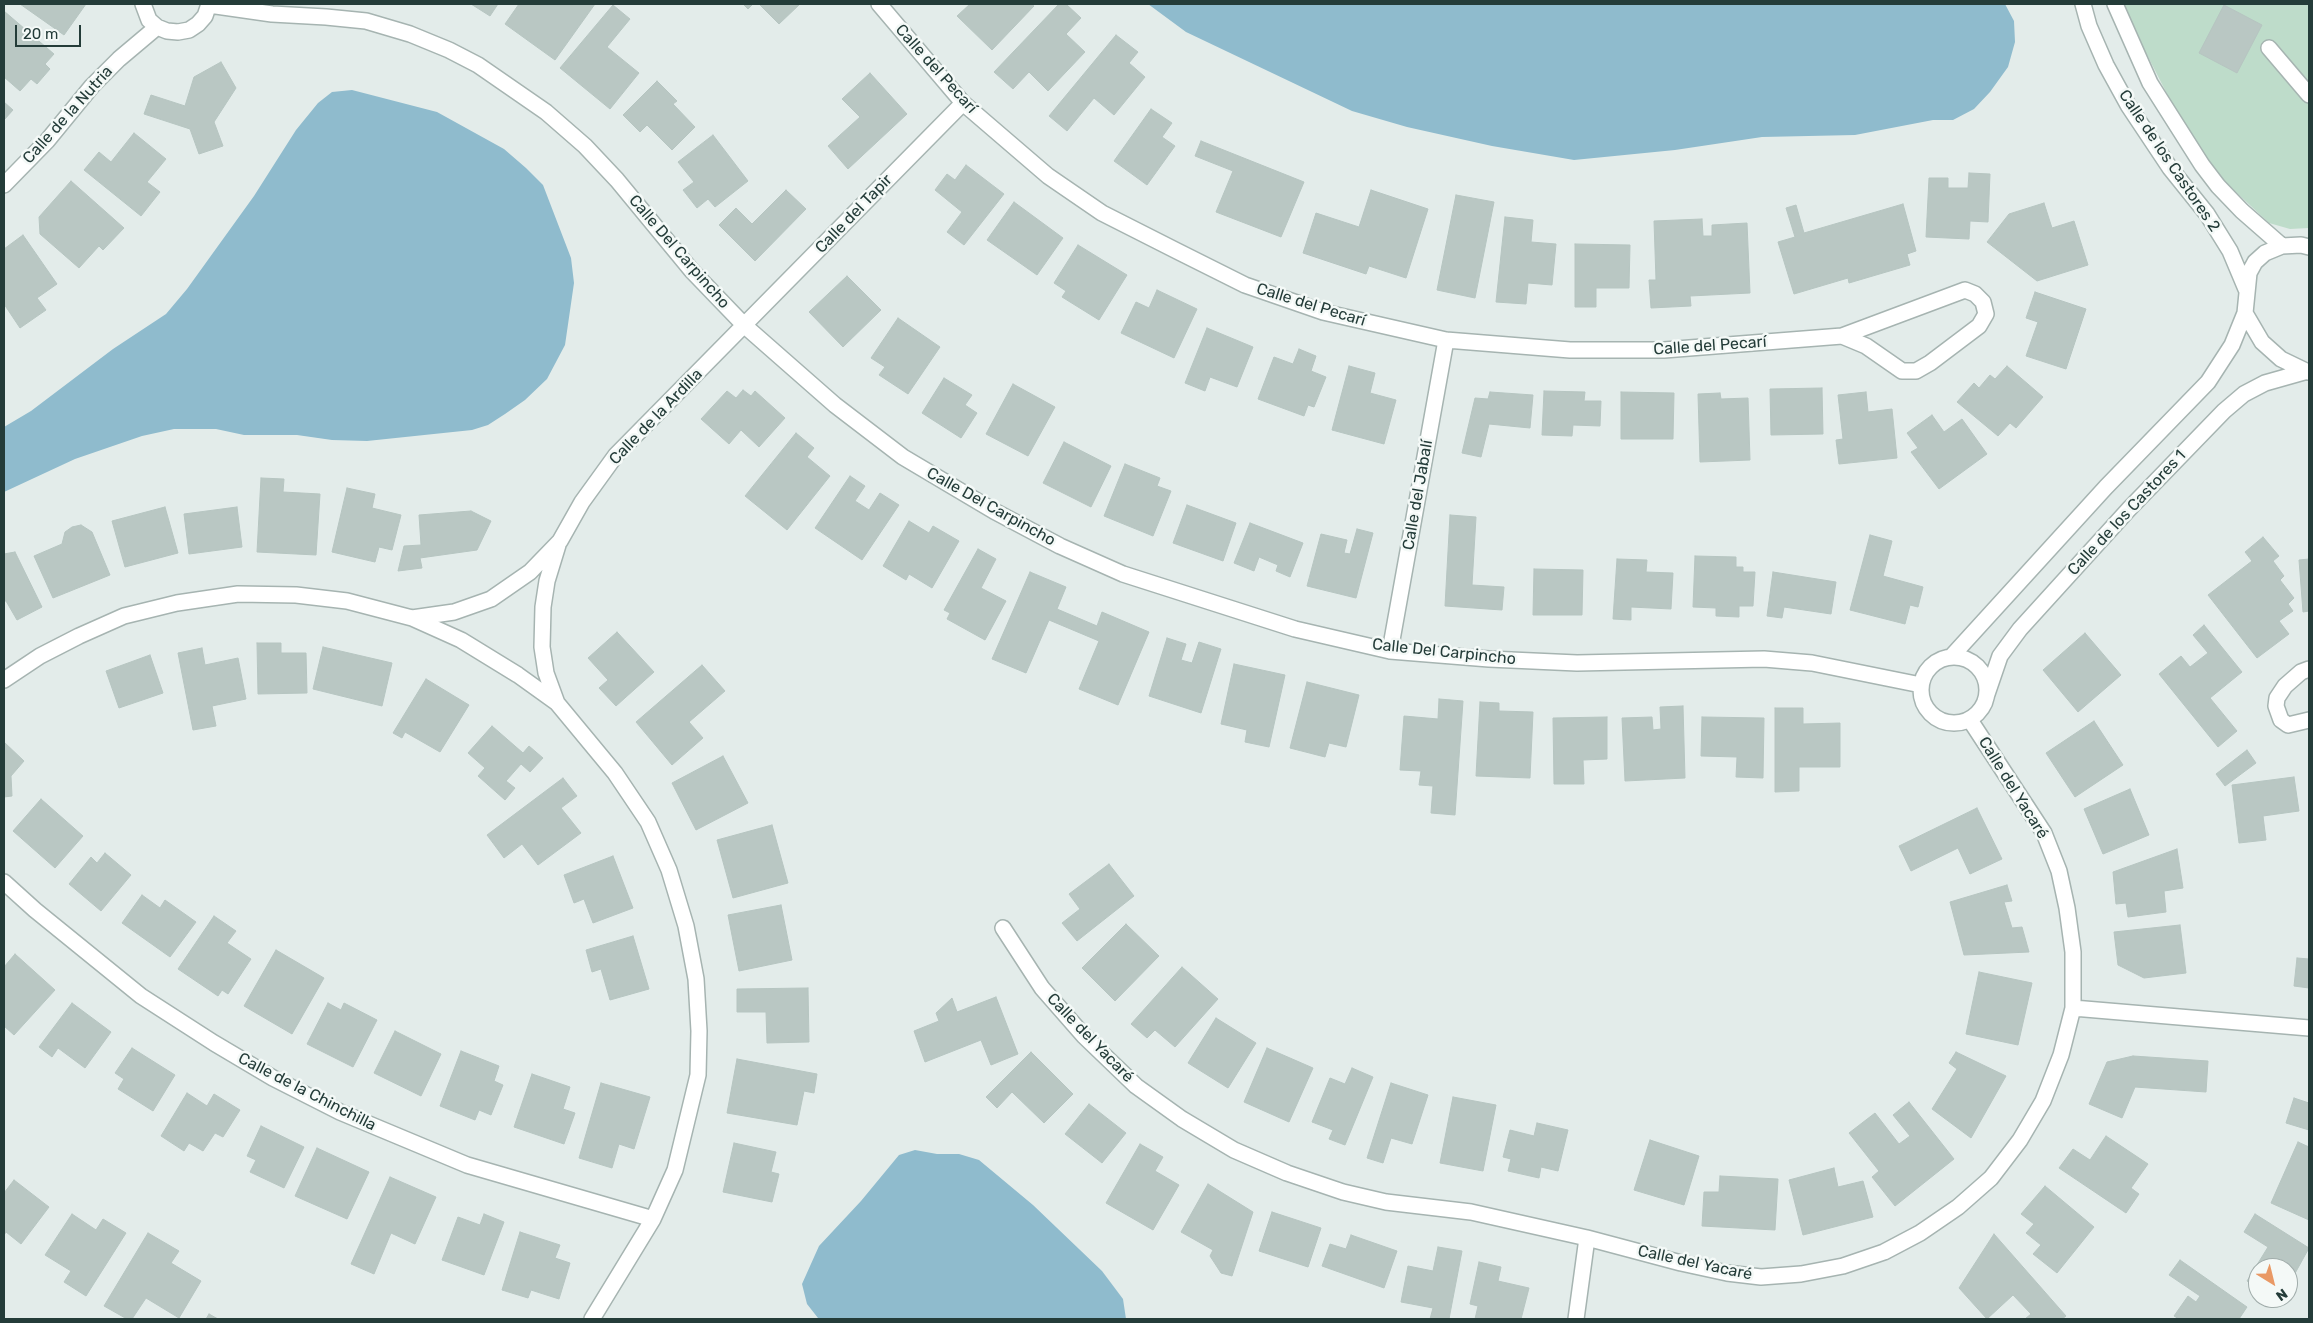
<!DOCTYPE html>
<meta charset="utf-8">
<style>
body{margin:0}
#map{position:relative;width:2313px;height:1323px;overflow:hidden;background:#e3ecea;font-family:Rubik,sans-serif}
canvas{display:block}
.frame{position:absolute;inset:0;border:5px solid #243c39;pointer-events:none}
.north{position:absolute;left:2248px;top:1258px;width:50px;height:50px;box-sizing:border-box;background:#f4f9f7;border:1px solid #a1adab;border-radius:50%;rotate:144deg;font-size:14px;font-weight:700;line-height:20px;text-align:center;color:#243c39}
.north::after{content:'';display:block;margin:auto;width:18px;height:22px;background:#e99965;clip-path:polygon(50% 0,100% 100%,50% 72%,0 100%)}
.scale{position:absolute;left:15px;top:25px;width:66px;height:22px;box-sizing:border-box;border:2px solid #243c39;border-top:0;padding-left:6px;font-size:15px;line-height:18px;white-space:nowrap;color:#243c39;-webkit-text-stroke:4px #f4f9f7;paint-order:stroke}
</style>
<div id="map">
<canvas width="2313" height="1323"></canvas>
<div class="frame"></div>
<div class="north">N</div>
<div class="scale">20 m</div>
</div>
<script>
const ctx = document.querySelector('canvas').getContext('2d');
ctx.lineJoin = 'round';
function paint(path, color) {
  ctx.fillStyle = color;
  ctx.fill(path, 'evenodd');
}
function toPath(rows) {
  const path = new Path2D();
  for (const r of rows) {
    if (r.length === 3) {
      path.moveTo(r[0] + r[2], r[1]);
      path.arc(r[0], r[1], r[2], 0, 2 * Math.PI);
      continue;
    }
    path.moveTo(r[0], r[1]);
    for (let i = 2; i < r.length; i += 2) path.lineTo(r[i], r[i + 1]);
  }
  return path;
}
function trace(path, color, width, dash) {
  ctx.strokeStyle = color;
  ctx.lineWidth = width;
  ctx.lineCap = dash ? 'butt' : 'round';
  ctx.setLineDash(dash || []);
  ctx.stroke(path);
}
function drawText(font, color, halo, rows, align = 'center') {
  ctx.font = font + ' Rubik,sans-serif';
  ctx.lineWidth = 5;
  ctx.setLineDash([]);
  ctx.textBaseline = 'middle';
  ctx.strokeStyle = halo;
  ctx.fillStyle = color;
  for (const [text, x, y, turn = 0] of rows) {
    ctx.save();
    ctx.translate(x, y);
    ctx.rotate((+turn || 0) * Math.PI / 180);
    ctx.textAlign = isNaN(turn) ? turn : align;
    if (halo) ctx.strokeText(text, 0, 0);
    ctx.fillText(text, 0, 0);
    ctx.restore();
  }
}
const green = toPath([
 [2123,4,2309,4,2309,228,2290,229,2269,223,2222,179,2182,123,2125,12]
]);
const water = toPath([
 [1148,4,2005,4,2014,21,2015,42,2008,67,1990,92,1974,109,1953,120,1933,120,1855,135,1762,137,1675,150,1574,160,1492,146,1407,127,1352,111,1186,32],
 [352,90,437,112,504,149,526,168,543,185,571,258,574,283,565,345,547,379,525,400,505,414,488,425,472,430,367,441,332,440,297,435,244,435,216,429,174,429,142,436,75,459,4,492,4,427,31,411,113,349,166,314,187,289,254,196,296,130,318,103,332,92],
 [915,1150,937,1154,959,1154,979,1160,1033,1205,1102,1271,1123,1299,1126,1319,818,1318,807,1304,802,1284,819,1246,861,1201,899,1155]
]);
const building = toPath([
 [20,4,86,4,64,35,20,4],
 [471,4,498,4,490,16,471,4],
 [519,4,551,5,595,4,555,60,505,24,519,4],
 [743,4,753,4,748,9,743,4],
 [759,4,800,4,779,24,759,4],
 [970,4,1031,4,1034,6,992,50,957,16,970,4],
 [1059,4,1066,4,1081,18,1066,34,1085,52,1048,91,1029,72,1013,89,994,72,1059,4],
 [613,5,630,19,607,47,639,73,610,109,560,68,613,5],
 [2224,5,2262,25,2237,73,2199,53,2224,5],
 [4,11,54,54,45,64,50,69,37,84,31,79,20,91,4,77,4,11],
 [1116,35,1138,52,1129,63,1145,77,1114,115,1094,98,1067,131,1049,116,1116,35],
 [221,62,236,88,214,122,223,146,199,154,190,129,144,114,151,95,185,106,194,77,221,62],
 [870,73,907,114,848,169,828,146,860,117,842,99,870,73],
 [657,81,677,101,673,104,695,127,672,150,647,125,640,132,623,115,657,81],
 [4,102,13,110,4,120,4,102],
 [1151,109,1172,123,1162,137,1175,146,1147,185,1114,161,1151,109],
 [134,133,166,159,147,182,160,192,141,216,84,170,99,152,111,162,134,133],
 [713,135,748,181,715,207,708,199,697,208,683,190,694,182,678,162,713,135],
 [1201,141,1304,182,1281,237,1216,212,1233,171,1195,156,1201,141],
 [966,165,1004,194,964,245,947,232,962,212,935,190,947,174,955,180,966,165],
 [1969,173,1990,174,1988,222,1970,221,1969,239,1926,237,1929,178,1948,178,1948,188,1968,188,1969,173],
 [71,181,124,228,103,250,99,246,79,268,40,234,39,217,71,181],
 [786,190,806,209,755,261,719,225,736,208,752,224,786,190],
 [1371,190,1428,209,1406,278,1369,266,1366,274,1303,253,1316,213,1359,227,1371,190],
 [1456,195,1494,202,1475,298,1437,290,1456,195],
 [1014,202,1063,238,1037,275,987,240,1014,202],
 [2044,203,2052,228,2074,221,2088,265,2037,281,1987,242,2009,214,2044,203],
 [1903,204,1916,251,1907,254,1910,265,1849,283,1848,278,1794,294,1778,242,1795,237,1786,208,1796,205,1804,233,1903,204],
 [1505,217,1533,220,1531,242,1556,244,1552,285,1528,283,1526,304,1496,302,1505,217],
 [1702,219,1703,236,1712,236,1712,225,1747,223,1750,293,1690,296,1691,306,1651,308,1649,280,1656,280,1654,221,1702,219],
 [23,235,57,284,37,298,46,310,20,328,4,304,4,249,23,235],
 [1575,244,1630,245,1629,288,1596,288,1596,307,1575,307,1575,244],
 [1078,245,1127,275,1099,320,1062,297,1066,291,1054,283,1078,245],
 [847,276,881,310,843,347,809,312,847,276],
 [1157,290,1197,309,1174,358,1121,333,1136,302,1149,308,1157,290],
 [2035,292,2086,309,2066,369,2026,356,2038,322,2026,318,2035,292],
 [898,318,940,347,908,394,879,375,885,367,871,358,898,318],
 [1207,328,1253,347,1237,387,1210,377,1205,391,1185,383,1207,328],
 [1299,349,1316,356,1311,371,1326,377,1314,407,1308,405,1304,416,1258,399,1274,357,1293,364,1299,349],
 [1349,366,1375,373,1370,393,1396,400,1384,444,1332,430,1349,366],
 [2007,366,2043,397,2016,428,2010,423,1998,436,1957,402,1974,383,1979,388,1990,375,1995,379,2007,366],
 [944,378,972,395,965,405,977,413,961,438,922,413,944,378],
 [1013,384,1055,407,1028,456,986,434,1013,384],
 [1822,388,1823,434,1771,435,1770,389,1822,388],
 [743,390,751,396,755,391,785,418,759,447,741,430,729,444,701,419,727,391,736,398,743,390],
 [1544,391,1585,392,1584,401,1601,401,1600,426,1573,425,1572,436,1542,435,1544,391],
 [1490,392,1533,395,1530,428,1489,424,1481,457,1462,453,1475,398,1488,399,1490,392],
 [1621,392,1674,393,1673,439,1621,439,1621,392],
 [1866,392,1868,412,1892,409,1897,458,1839,464,1836,440,1843,439,1838,395,1866,392],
 [1720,393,1721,399,1748,398,1750,460,1700,462,1698,394,1720,393],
 [1932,415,1944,432,1962,419,1987,454,1939,489,1911,452,1918,448,1907,433,1932,415],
 [796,433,814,448,807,457,830,476,787,530,745,496,796,433],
 [1064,442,1111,466,1091,507,1043,483,1064,442],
 [1125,464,1160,478,1157,486,1171,491,1153,536,1104,516,1125,464],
 [850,476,865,486,855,501,869,510,880,493,899,505,862,560,815,528,850,476],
 [261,478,284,479,283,492,320,494,316,555,257,552,261,478],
 [347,488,375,494,372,508,401,515,392,550,379,547,375,562,332,552,347,488],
 [1187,505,1236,523,1223,561,1173,543,1187,505],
 [165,507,178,553,125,567,112,521,165,507],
 [237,507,242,547,189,554,184,514,237,507],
 [471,511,491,521,477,550,420,558,422,568,398,571,404,546,421,545,419,515,471,511],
 [1450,515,1476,517,1472,585,1504,587,1502,610,1445,606,1450,515],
 [909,521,929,533,933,526,959,541,932,588,909,574,906,580,883,566,909,521],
 [1250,523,1303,543,1290,577,1276,571,1278,565,1259,557,1254,571,1234,563,1250,523],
 [81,525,92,532,110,575,53,598,34,556,62,544,65,532,72,527,81,525],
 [1357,529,1373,533,1356,598,1307,586,1321,534,1347,540,1344,553,1350,554,1357,529],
 [1870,535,1892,541,1883,576,1923,587,1918,607,1910,605,1905,624,1850,610,1870,535],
 [2263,537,2279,556,2273,561,2284,576,2280,580,2294,598,2288,604,2293,611,2279,621,2289,634,2257,658,2208,595,2252,561,2245,552,2263,537],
 [978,549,996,559,981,588,1006,601,985,640,947,619,950,613,944,610,978,549],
 [15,552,42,607,17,620,6,601,4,601,4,554,15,552],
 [1695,556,1736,557,1736,567,1743,567,1743,572,1755,572,1753,606,1739,606,1739,617,1716,616,1716,608,1693,607,1695,556],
 [1617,559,1647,560,1646,572,1673,573,1671,609,1631,607,1631,620,1613,619,1617,559],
 [2309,559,2309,611,2303,612,2299,560,2309,559],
 [1534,569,1583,570,1582,615,1533,615,1534,569],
 [1030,572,1066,587,1057,609,1097,626,1102,612,1149,632,1118,705,1079,689,1099,641,1049,620,1026,673,992,659,1030,572],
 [1773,572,1836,582,1831,614,1784,607,1782,618,1767,616,1773,572],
 [2204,625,2242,672,2210,698,2237,731,2218,747,2159,674,2181,656,2190,667,2208,653,2193,635,2204,625],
 [617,632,654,672,616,706,599,688,608,680,588,658,617,632],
 [2085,633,2121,675,2078,712,2043,670,2085,633],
 [1167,638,1186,644,1181,660,1192,663,1199,642,1221,649,1201,713,1149,696,1167,638],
 [257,643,281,643,281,653,306,653,307,693,258,694,257,643],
 [323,647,392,663,382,706,313,689,323,647],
 [202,648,205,665,238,658,246,699,212,706,216,726,193,730,178,653,202,648],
 [150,655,163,693,119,708,106,671,150,655],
 [1234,664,1285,675,1269,747,1245,742,1247,730,1221,724,1234,664],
 [702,665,725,691,689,722,703,738,672,765,636,722,702,665],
 [426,679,469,705,440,752,405,732,402,738,393,733,426,679],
 [1307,682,1359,695,1346,747,1329,743,1325,757,1290,748,1307,682],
 [1439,699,1463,701,1455,815,1431,813,1433,786,1419,785,1421,771,1400,770,1404,716,1438,719,1439,699],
 [1480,702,1499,703,1499,711,1533,712,1530,778,1476,776,1480,702],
 [1683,706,1685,778,1625,781,1622,718,1652,717,1653,730,1661,729,1660,707,1683,706],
 [1775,708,1803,708,1803,724,1840,723,1840,767,1799,767,1799,791,1775,792,1775,708],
 [1607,717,1607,759,1583,760,1584,784,1554,784,1553,718,1607,717],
 [1702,717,1764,718,1763,778,1736,777,1737,757,1701,756,1702,717],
 [2094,721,2123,765,2075,797,2046,753,2094,721],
 [492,726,523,753,529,746,543,758,530,772,521,764,506,781,515,788,505,800,478,776,485,768,468,753,492,726],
 [4,742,24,761,11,776,12,796,4,797,4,742],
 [2247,750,2256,763,2225,786,2216,774,2247,750],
 [723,756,748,803,696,830,672,783,723,756],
 [2294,777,2299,811,2263,816,2266,840,2239,843,2232,785,2294,777],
 [563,778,577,796,561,808,581,833,538,865,522,844,504,858,487,835,563,778],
 [2130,789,2149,835,2103,854,2084,809,2130,789],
 [41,799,83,836,55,868,13,831,41,799],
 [1977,808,2002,859,1970,874,1958,848,1911,871,1899,846,1977,808],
 [772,825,788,883,733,898,717,840,772,825],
 [2177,849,2183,888,2164,891,2166,912,2128,917,2126,903,2116,904,2113,872,2177,849],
 [105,853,131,875,101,911,69,884,91,857,97,863,105,853],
 [613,856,633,908,593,923,584,899,574,903,564,875,613,856],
 [1109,864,1134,896,1077,941,1062,923,1080,909,1069,894,1109,864],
 [2007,885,2012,901,2004,902,2012,928,2022,927,2029,952,1964,955,1950,902,2007,885],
 [142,895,160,908,165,900,196,922,170,957,122,923,142,895],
 [781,905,792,960,739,971,728,915,781,905],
 [214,916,236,931,227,943,251,959,228,994,222,990,218,996,178,969,214,916],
 [1126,924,1159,956,1115,1001,1082,968,1126,924],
 [2180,925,2186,973,2144,978,2118,965,2114,932,2180,925],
 [633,936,649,989,610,1000,601,969,592,972,586,950,633,936],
 [276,950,324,978,292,1034,244,1006,276,950],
 [15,954,55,990,14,1035,4,1026,4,967,15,954],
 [2297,958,2309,959,2309,988,2294,986,2297,958],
 [1182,967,1218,999,1175,1047,1155,1030,1147,1038,1131,1024,1182,967],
 [1979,972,2032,983,2018,1045,1966,1034,1979,972],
 [808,988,809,1042,767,1043,766,1012,737,1012,737,989,808,988],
 [996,997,1018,1054,991,1065,981,1040,925,1062,914,1031,939,1021,936,1013,952,998,957,1012,996,997],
 [72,1003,111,1032,85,1068,58,1048,52,1057,39,1047,72,1003],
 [328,1003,341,1010,344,1003,377,1020,353,1067,307,1044,328,1003],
 [1216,1018,1256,1043,1228,1088,1188,1063,1216,1018],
 [395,1031,441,1054,421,1096,374,1073,395,1031],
 [132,1048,175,1075,153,1111,118,1089,124,1079,115,1073,132,1048],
 [1267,1048,1313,1068,1289,1122,1244,1102,1267,1048],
 [461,1051,499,1066,494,1081,503,1085,491,1115,479,1110,475,1120,440,1106,461,1051],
 [1031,1052,1073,1094,1044,1123,1012,1092,997,1108,986,1097,1031,1052],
 [1956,1052,2006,1076,1971,1138,1932,1109,1957,1069,1949,1063,1956,1052],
 [2133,1056,2208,1061,2206,1092,2135,1087,2122,1118,2089,1104,2107,1062,2133,1056],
 [737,1059,817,1074,814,1093,804,1091,797,1125,727,1113,737,1059],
 [1352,1068,1373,1077,1345,1145,1329,1139,1333,1130,1312,1122,1330,1078,1345,1084,1352,1068],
 [532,1074,570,1087,563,1109,575,1113,564,1144,514,1127,532,1074],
 [601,1083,650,1097,634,1149,619,1144,612,1168,579,1158,601,1083],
 [1391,1083,1428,1095,1412,1144,1391,1138,1383,1163,1367,1158,1391,1083],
 [187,1093,207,1106,214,1094,240,1110,223,1137,215,1133,203,1151,189,1143,184,1151,161,1136,187,1093],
 [1453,1097,1496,1105,1483,1171,1440,1163,1453,1097],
 [2294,1098,2309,1103,2309,1130,2286,1123,2294,1098],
 [1909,1102,1954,1159,1895,1206,1872,1177,1879,1171,1849,1133,1875,1113,1899,1144,1910,1136,1893,1115,1909,1102],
 [1089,1104,1126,1133,1102,1163,1065,1134,1089,1104],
 [1537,1123,1568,1130,1558,1171,1541,1167,1539,1178,1508,1171,1511,1159,1503,1157,1510,1130,1534,1136,1537,1123],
 [261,1126,304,1147,284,1188,250,1172,256,1160,247,1156,261,1126],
 [2106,1136,2148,1164,2131,1188,2139,1194,2126,1213,2059,1168,2073,1149,2090,1160,2106,1136],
 [1650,1140,1699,1156,1684,1205,1634,1190,1650,1140],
 [2298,1142,2309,1147,2309,1220,2271,1203,2298,1142],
 [734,1143,776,1152,771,1172,779,1174,772,1202,723,1192,734,1143],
 [1140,1144,1163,1157,1155,1171,1179,1185,1153,1230,1106,1203,1140,1144],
 [317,1148,369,1172,347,1219,295,1196,317,1148],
 [1834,1168,1838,1187,1863,1181,1873,1217,1803,1235,1789,1180,1834,1168],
 [1720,1176,1778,1179,1775,1230,1702,1226,1704,1192,1719,1192,1720,1176],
 [390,1177,436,1197,415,1244,391,1233,374,1274,351,1264,390,1177],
 [14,1180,49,1207,21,1244,6,1232,4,1235,4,1193,14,1180],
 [1208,1184,1253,1212,1232,1276,1221,1273,1210,1256,1213,1250,1181,1232,1208,1184],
 [2045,1186,2094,1227,2057,1273,2033,1254,2041,1245,2026,1233,2034,1224,2021,1214,2045,1186],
 [1272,1212,1321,1228,1308,1267,1259,1251,1272,1212],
 [72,1214,96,1230,103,1219,126,1233,86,1296,64,1282,71,1271,45,1255,72,1214],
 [484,1214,504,1222,484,1275,442,1260,458,1217,480,1225,484,1214],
 [2255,1214,2309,1248,2288,1286,2288,1268,2258,1268,2258,1288,2247,1281,2268,1247,2244,1232,2255,1214],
 [520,1232,560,1245,555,1258,570,1263,559,1299,531,1290,528,1298,502,1290,520,1232],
 [148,1233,179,1251,171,1263,201,1281,179,1318,146,1298,132,1319,127,1319,104,1306,148,1233],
 [1994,1234,2066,1316,2062,1319,2025,1319,2031,1314,2013,1295,1987,1319,1959,1288,1994,1234],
 [1351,1235,1397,1251,1384,1288,1322,1266,1330,1244,1346,1249,1351,1235],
 [1438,1247,1462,1251,1449,1319,1430,1319,1433,1308,1401,1302,1408,1266,1433,1271,1438,1247],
 [2180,1260,2247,1307,2239,1319,2179,1319,2174,1316,2188,1296,2196,1302,2200,1296,2169,1275,2180,1260],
 [1479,1262,1501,1267,1498,1281,1529,1288,1521,1319,1475,1319,1478,1306,1470,1304,1479,1262],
 [209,1314,218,1319,206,1319,209,1314]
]);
const minor = toPath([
 [143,4,149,20,157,27,167,31,178,32,189,30,198,24,205,16,209,4],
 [879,4,963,103,1048,176,1102,213,1177,251,1245,285,1323,312,1446,340,1570,350,1664,350,1842,336,1965,290,1975,294,1983,302,1986,314,1979,326,1930,363,1916,371,1902,371,1866,346,1842,336],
 [2083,4,2089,26,2106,65,2128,105,2170,168,2207,214,2230,251,2246,289],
 [2115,4,2150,83,2202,165,2218,186,2242,211,2282,246],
 [209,5,272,14,326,17,366,21,410,34,449,50,478,65,546,112,585,146,617,180,692,271,745,326,835,405,903,457,994,511,1060,546,1123,574,1295,629,1390,651,1489,659,1577,663,1764,659,1812,663,1921,685],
 [2269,48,2309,95],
 [4,185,47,141,92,86,119,59,157,27],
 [2308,372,2281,359,2262,342,2245,313,2249,273,2255,262,2265,253,2282,246,2301,245,2309,247],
 [558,545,547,581,543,607,542,647,546,673,557,703,615,773,648,822,669,870,686,926,696,979,699,1031,698,1075,675,1170,653,1219,592,1319],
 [412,618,461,640,518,675,557,703],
 [1390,651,1446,340],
 [1954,690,33],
 [1951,657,2106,487,2208,382,2232,345,2245,313],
 [2309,669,2301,672,2285,686,2277,698,2276,706,2281,720,2288,725,2309,720],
 [4,680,40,656,79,636,124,616,177,603,238,594,296,595,347,601,412,618,454,612,491,599,530,572,560,541,582,502,616,455,963,103],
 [1987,694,2000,656,2020,629,2129,509,2224,411,2244,394,2265,383,2304,372],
 [4,882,35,910,141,996,214,1043,273,1078,340,1112,467,1165,653,1219],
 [1003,928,1042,988,1084,1036,1136,1086,1182,1119,1234,1150,1287,1173,1343,1192,1386,1202,1471,1212,1587,1238,1681,1263,1727,1273,1761,1277,1801,1274,1843,1266,1884,1252,1920,1233,1958,1207,1991,1178,2020,1140,2043,1101,2061,1055,2073,1008,2073,952,2067,908,2059,871,2044,833,1970,720],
 [2073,1008,2309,1028],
 [1576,1319,1587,1238]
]);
const streetNames = [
 ["Calle del Pecarí",936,69,48],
 ["Calle de la Nutria",68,115,-48],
 ["Calle de los Castores 2",2169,161,56],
 ["Calle del Tapir",854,214,-46],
 ["Calle Del Carpincho",679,252,49],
 ["Calle del Pecarí",1311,305,17],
 ["Calle del Pecarí",1710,346,-4],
 ["Calle de la Ardilla",656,417,-46],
 ["Calle del Jabalí",1418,495,-80],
 ["Calle Del Carpincho",991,507,29],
 ["Calle de los Castores 1",2127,513,-47],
 ["Calle Del Carpincho",1444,652,6],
 ["Calle del Yacaré",2013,788,58],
 ["Calle del Yacaré",1090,1038,46],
 ["Calle de la Chinchilla",307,1092,27],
 ["Calle del Yacaré",1695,1263,12]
];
paint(green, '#bedcca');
paint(water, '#8fbbcd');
paint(building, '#b9c7c3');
trace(building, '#b6c5c1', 1);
trace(minor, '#a6b4b1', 18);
trace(minor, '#fff', 15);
drawText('16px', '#243c39', '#f4f9f7', streetNames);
</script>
